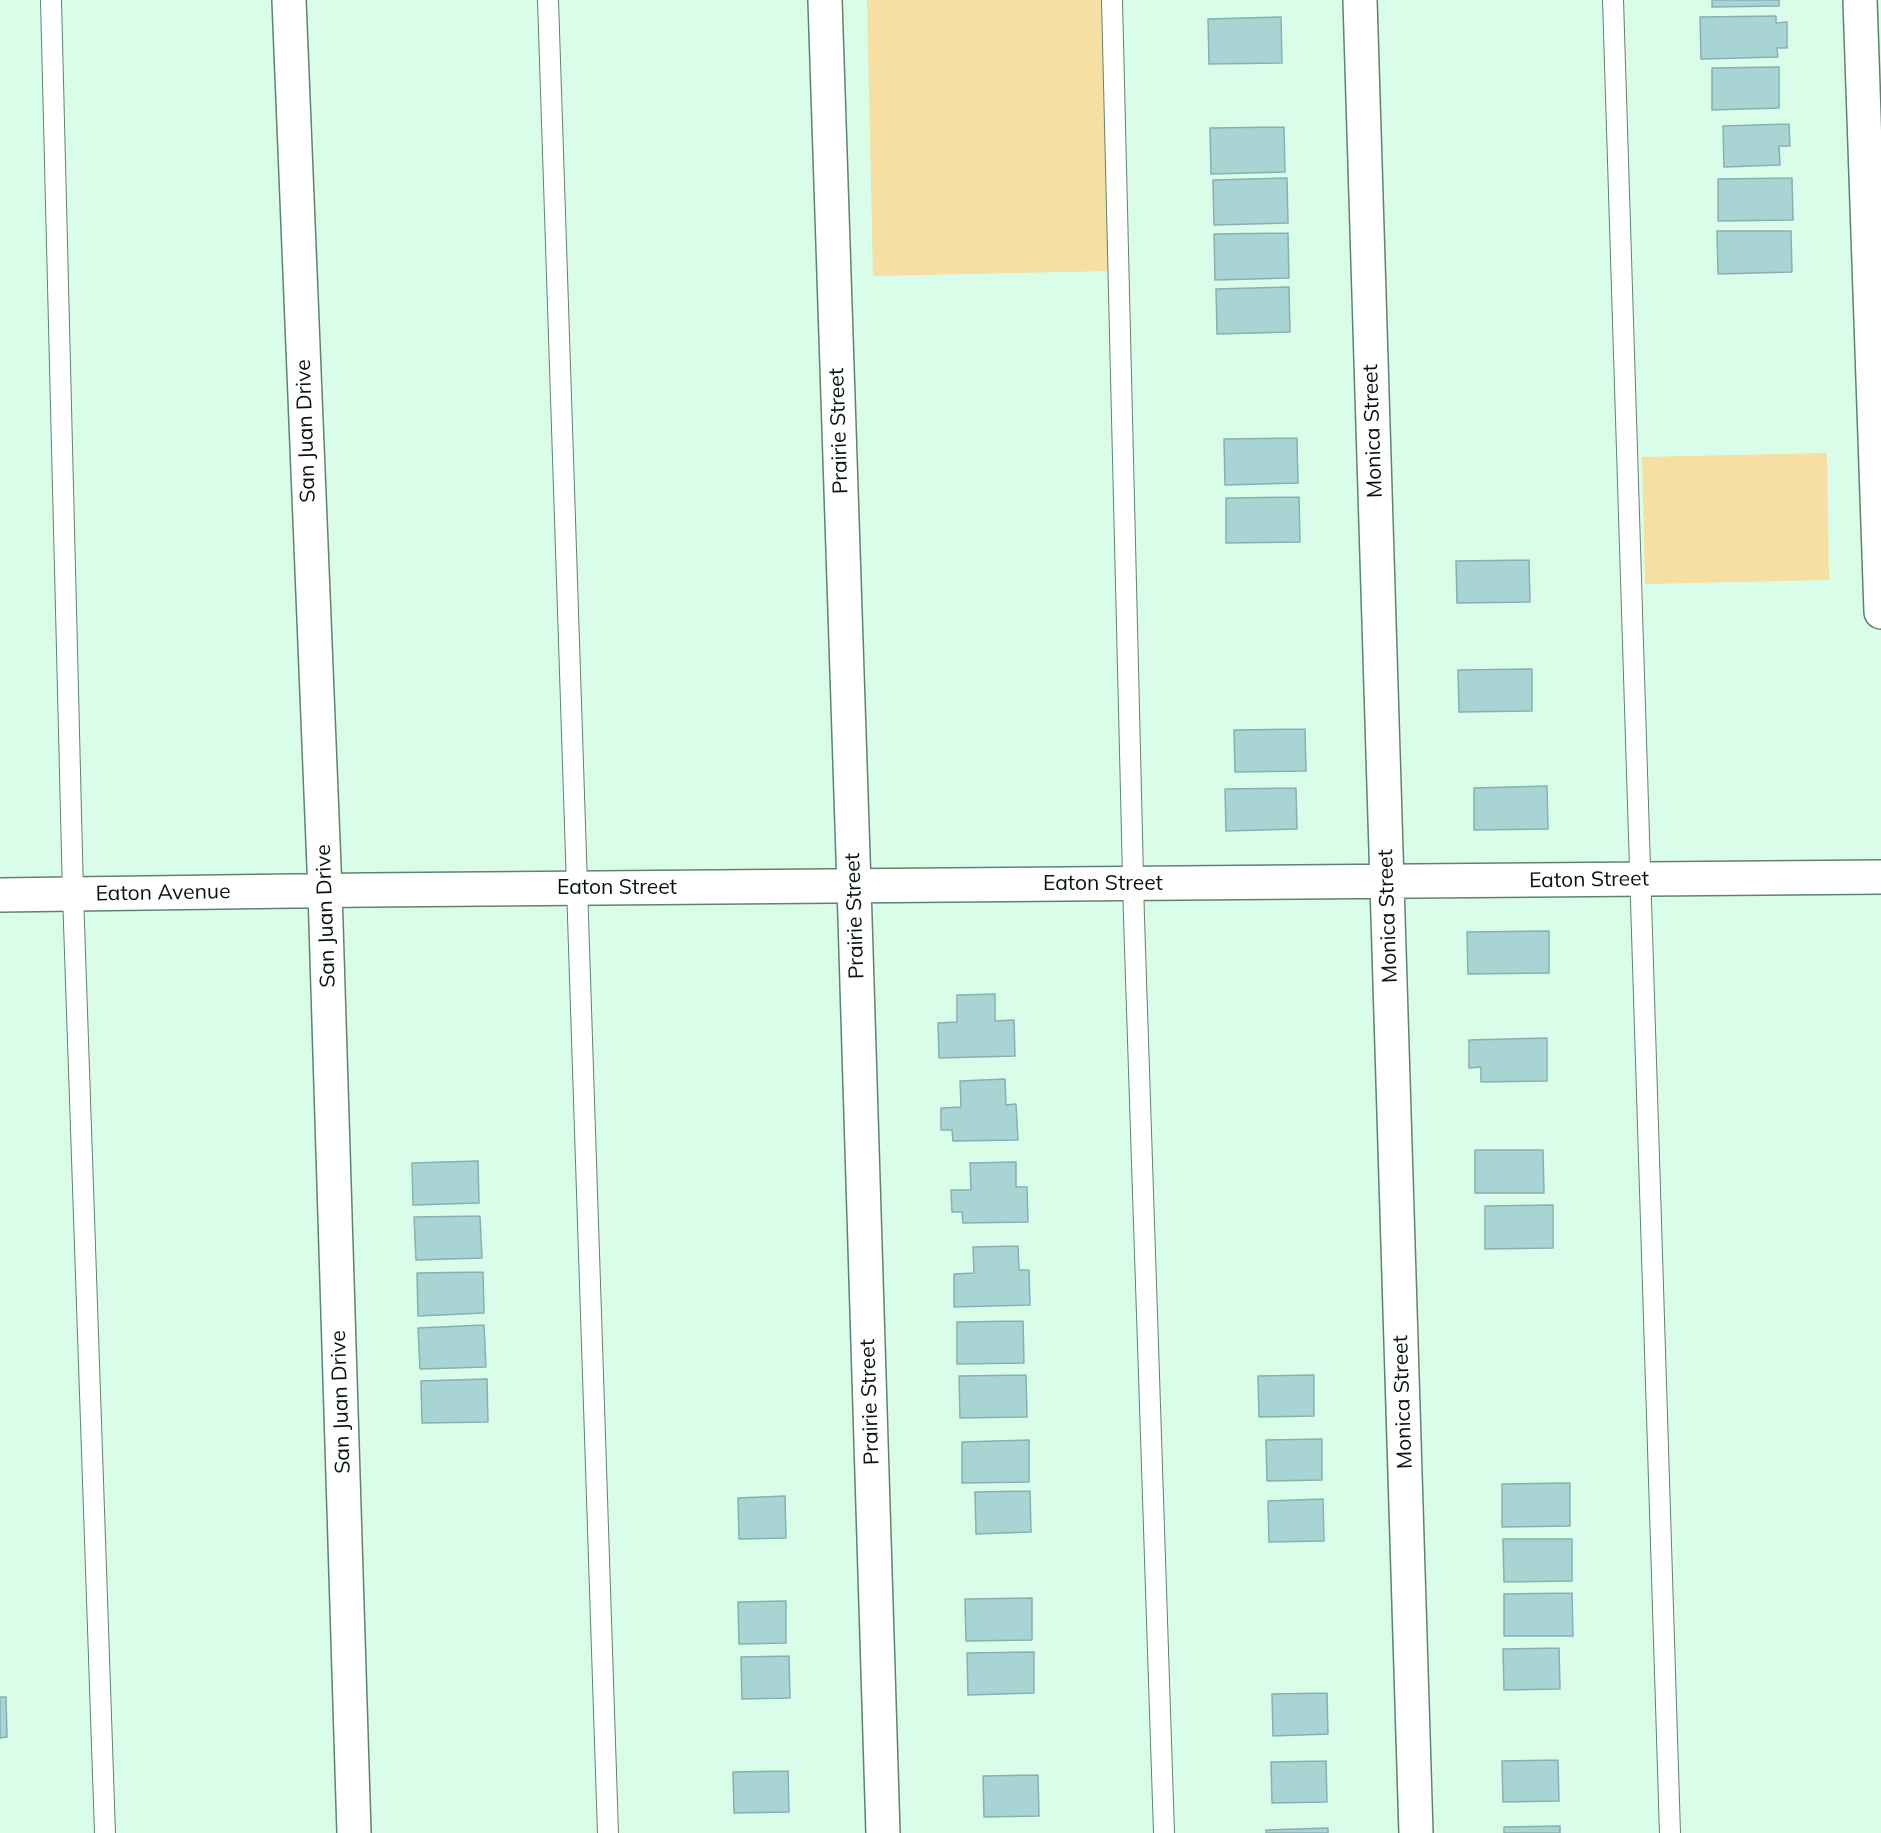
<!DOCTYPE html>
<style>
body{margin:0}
canvas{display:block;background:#d9fde8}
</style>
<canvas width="1881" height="1833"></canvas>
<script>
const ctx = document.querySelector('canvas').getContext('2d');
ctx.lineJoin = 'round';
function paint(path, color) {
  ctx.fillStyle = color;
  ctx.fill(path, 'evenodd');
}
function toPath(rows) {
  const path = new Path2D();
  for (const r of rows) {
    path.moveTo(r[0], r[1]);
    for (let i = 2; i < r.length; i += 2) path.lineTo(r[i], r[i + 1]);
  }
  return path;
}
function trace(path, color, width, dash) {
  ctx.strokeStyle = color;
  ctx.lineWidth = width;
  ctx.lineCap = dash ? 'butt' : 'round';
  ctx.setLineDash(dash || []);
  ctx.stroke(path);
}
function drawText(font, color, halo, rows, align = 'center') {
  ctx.font = font + ' Mulish,sans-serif';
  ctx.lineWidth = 5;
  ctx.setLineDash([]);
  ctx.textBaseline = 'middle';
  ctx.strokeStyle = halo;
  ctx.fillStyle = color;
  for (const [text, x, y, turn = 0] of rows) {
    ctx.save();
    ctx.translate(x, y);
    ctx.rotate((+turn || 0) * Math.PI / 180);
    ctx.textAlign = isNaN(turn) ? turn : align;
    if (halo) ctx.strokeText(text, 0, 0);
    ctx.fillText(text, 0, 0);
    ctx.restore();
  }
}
const green = toPath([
 [867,0,1106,0,1112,271,873,276],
 [1827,453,1829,580,1645,584,1642,457]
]);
const building = toPath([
 [1712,0,1779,0,1779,6,1712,7,1712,0],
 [1776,16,1776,23,1787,22,1787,48,1777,48,1778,57,1701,59,1700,17,1776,16],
 [1281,17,1282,63,1209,64,1208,19,1281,17],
 [1779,67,1779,108,1712,110,1712,68,1779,67],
 [1789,124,1790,146,1779,146,1780,165,1724,167,1723,126,1789,124],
 [1284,127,1285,172,1211,174,1210,128,1284,127],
 [1287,178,1288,223,1214,225,1213,180,1287,178],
 [1792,178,1793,220,1718,221,1718,179,1792,178],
 [1717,231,1791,231,1792,272,1718,274,1717,231],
 [1288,233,1289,278,1215,280,1214,234,1288,233],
 [1289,287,1290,332,1217,334,1216,289,1289,287],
 [1297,438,1298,483,1225,485,1224,439,1297,438],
 [1299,497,1300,542,1226,543,1226,498,1299,497],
 [1529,560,1530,602,1457,603,1456,561,1529,560],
 [1532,669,1532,711,1459,712,1458,670,1532,669],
 [1305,729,1306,771,1235,772,1234,730,1305,729],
 [1547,786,1548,829,1474,830,1474,788,1547,786],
 [1296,788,1297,829,1226,831,1225,789,1296,788],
 [1549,931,1549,973,1468,974,1467,932,1549,931],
 [995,994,995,1021,1014,1020,1015,1056,939,1058,938,1023,957,1022,957,995,995,994],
 [1547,1038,1547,1081,1481,1082,1481,1067,1469,1068,1469,1040,1547,1038],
 [1005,1079,1006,1105,1016,1104,1018,1140,953,1141,952,1130,941,1130,941,1108,961,1107,960,1081,1005,1079],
 [1475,1150,1543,1150,1544,1193,1475,1193,1475,1150],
 [478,1161,479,1203,413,1205,412,1163,478,1161],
 [1016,1162,1016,1187,1027,1187,1028,1222,963,1223,962,1212,952,1212,951,1190,971,1190,970,1163,1016,1162],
 [1553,1205,1553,1248,1485,1249,1485,1206,1553,1205],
 [480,1216,482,1258,416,1260,414,1217,480,1216],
 [1018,1246,1019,1270,1029,1270,1030,1305,954,1307,954,1274,974,1273,973,1247,1018,1246],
 [483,1272,484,1313,418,1316,417,1273,483,1272],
 [1023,1321,1024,1363,957,1364,957,1322,1023,1321],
 [484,1325,486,1367,420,1369,418,1328,484,1325],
 [1026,1375,1027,1417,960,1418,959,1376,1026,1375],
 [1314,1375,1314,1416,1259,1417,1258,1376,1314,1375],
 [487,1379,488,1422,422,1423,421,1381,487,1379],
 [1322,1439,1322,1480,1267,1481,1266,1440,1322,1439],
 [1029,1440,1029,1482,962,1483,962,1442,1029,1440],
 [1570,1483,1570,1526,1502,1527,1502,1484,1570,1483],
 [1030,1491,1031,1532,976,1534,975,1492,1030,1491],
 [785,1496,786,1538,739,1539,738,1498,785,1496],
 [1323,1499,1324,1541,1269,1542,1268,1501,1323,1499],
 [1503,1539,1572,1539,1572,1581,1504,1582,1503,1539],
 [1572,1593,1573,1636,1504,1636,1504,1594,1572,1593],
 [1032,1598,1032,1640,966,1641,965,1599,1032,1598],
 [786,1601,786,1643,739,1644,738,1602,786,1601],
 [1559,1648,1560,1689,1504,1690,1503,1649,1559,1648],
 [1034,1652,1034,1693,968,1695,967,1653,1034,1652],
 [789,1656,790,1698,742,1699,741,1657,789,1656],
 [1327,1693,1328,1734,1273,1736,1272,1694,1327,1693],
 [0,1697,6,1697,7,1737,0,1738,0,1697],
 [1558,1760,1559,1801,1503,1802,1502,1761,1558,1760],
 [1326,1761,1327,1802,1272,1803,1271,1762,1326,1761],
 [788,1771,789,1812,734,1813,733,1772,788,1771],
 [1038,1775,1039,1816,984,1817,983,1776,1038,1775],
 [1560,1826,1560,1833,1504,1833,1504,1827,1560,1826],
 [1328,1828,1328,1833,1266,1833,1266,1830,1328,1828]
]);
const service = toPath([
 [51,0,73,894,105,1833],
 [548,0,608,1833],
 [1112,0,1134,918,1164,1833],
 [1613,0,1670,1833]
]);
const minor = toPath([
 [289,0,325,891,354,1833],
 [825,0,854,886,883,1833],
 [1360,0,1416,1833],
 [1860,0,1881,612],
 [0,895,367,890,1881,877]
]);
const streetNames = [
 ["San Juan Drive",306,431,-92],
 ["Prairie Street",839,431,-92],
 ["Monica Street",1373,431,-92],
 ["Eaton Street",1589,880,-1],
 ["Eaton Street",1103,884],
 ["Eaton Street",617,888],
 ["Eaton Avenue",163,893,-1],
 ["San Juan Drive",326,916,-92],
 ["Prairie Street",855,916,-92],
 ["Monica Street",1388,916,-92],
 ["San Juan Drive",341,1402,-92],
 ["Prairie Street",870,1402,-92],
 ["Monica Street",1403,1402,-92]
];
paint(green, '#f5dfa2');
paint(building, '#a8d4d3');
trace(building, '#86b1b1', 1.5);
trace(service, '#628270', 22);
trace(minor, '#628270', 36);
trace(service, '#fff', 20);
trace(minor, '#fff', 33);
drawText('21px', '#08140e', '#fff', streetNames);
</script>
